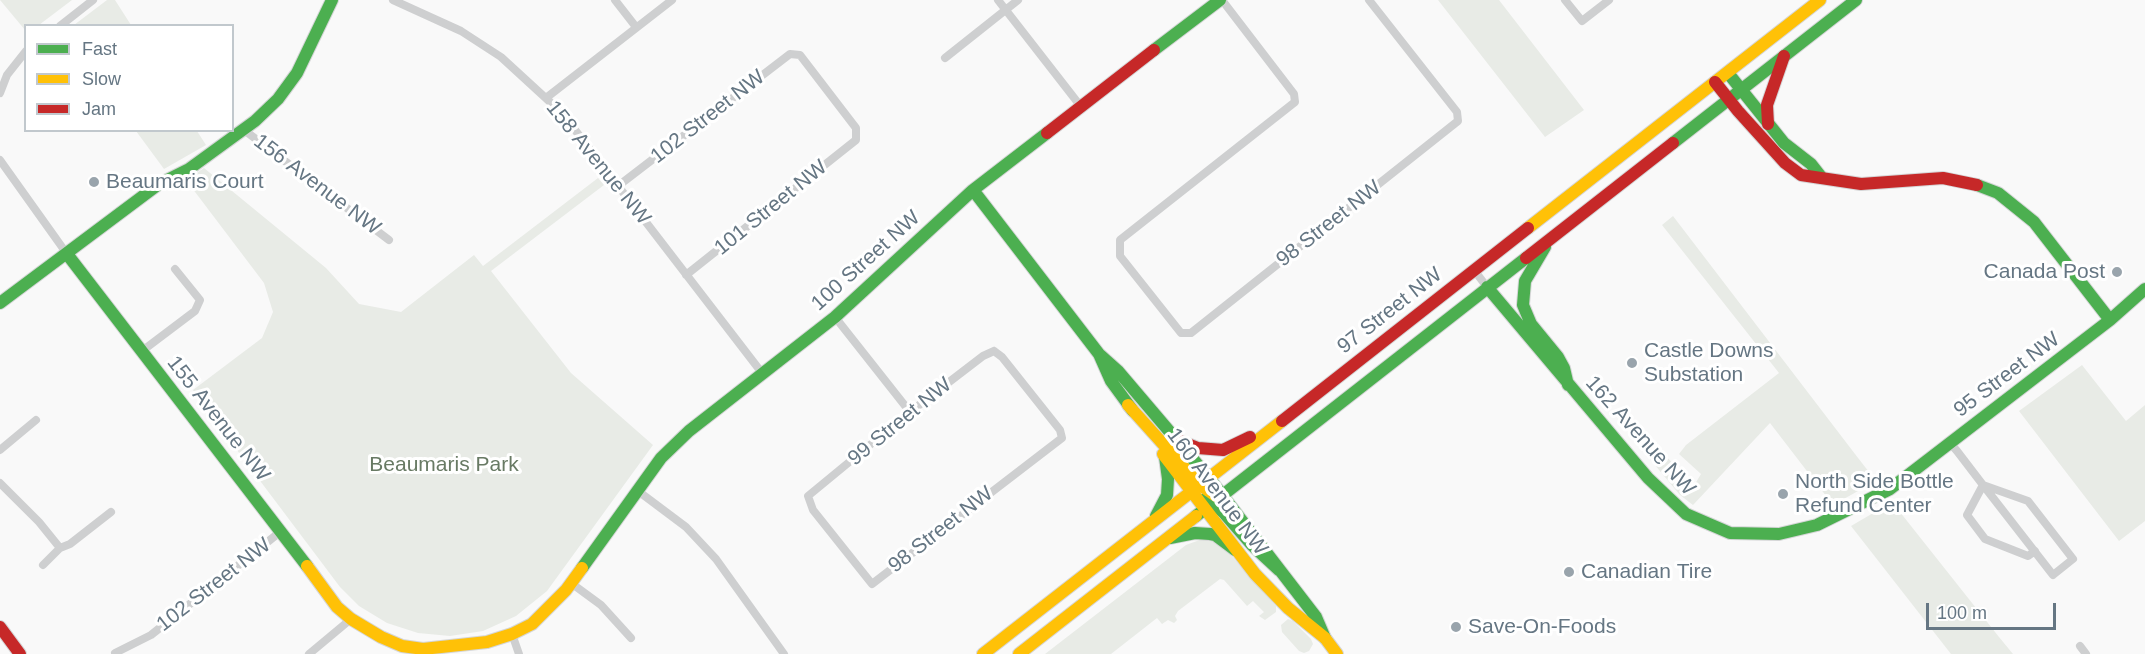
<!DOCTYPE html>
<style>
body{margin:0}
#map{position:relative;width:2145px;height:654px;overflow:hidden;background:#f9f9f9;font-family:Arial,sans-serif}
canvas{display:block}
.legend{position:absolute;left:24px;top:24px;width:210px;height:108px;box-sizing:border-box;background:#fff;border:2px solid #c1c8cd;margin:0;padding:8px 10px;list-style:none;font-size:18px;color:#657683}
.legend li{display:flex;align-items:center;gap:12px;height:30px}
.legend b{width:30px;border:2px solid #c1c8cd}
.scale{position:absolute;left:1926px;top:603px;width:130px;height:27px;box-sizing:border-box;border:3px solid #657683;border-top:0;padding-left:8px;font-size:18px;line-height:21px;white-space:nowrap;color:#657683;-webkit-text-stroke:4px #fff;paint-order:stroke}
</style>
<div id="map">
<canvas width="2145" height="654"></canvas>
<ul class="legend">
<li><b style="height:8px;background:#4caf50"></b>Fast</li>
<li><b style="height:8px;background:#ffc107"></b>Slow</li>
<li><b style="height:8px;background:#c62828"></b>Jam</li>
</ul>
<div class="scale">100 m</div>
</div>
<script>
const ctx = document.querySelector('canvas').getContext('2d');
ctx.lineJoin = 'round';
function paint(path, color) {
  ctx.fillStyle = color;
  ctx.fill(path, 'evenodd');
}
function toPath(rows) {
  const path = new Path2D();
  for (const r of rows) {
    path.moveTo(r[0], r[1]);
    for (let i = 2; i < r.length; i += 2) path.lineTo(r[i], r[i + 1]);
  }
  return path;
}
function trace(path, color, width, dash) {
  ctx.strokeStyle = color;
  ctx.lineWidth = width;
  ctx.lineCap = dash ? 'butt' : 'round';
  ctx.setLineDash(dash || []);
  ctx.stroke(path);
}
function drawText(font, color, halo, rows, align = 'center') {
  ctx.font = font + ' Arial,sans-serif';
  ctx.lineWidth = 6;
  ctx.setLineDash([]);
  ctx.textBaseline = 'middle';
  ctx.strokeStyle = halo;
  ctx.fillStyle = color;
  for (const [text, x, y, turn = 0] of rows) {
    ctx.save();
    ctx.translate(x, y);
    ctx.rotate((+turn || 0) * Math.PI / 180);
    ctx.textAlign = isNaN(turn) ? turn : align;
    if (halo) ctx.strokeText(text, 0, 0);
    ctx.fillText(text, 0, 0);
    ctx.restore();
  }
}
const green = toPath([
 [0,0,72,0,39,25,26,26,25,30],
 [107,0,115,0,131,25,74,25],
 [1438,0,1499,0,1584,110,1545,137],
 [136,131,197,131,206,145,164,169],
 [204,168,326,268,359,304,401,312,474,255,483,266,598,178,604,185,491,271,571,373,653,445,547,591,516,616,483,631,450,636,418,633,387,623,359,606,340,587,203,405,193,390,262,338,273,312,264,283,186,180],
 [1673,216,1855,454,1876,481,1833,505,1770,423,1693,505,1680,495,1649,458,1660,450,1687,478,1695,484,1701,474,1679,454,1686,445,1779,373,1662,225],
 [2082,365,2126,421,2145,405,2145,521,2119,541,2019,411],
 [1892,502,1999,637,2013,654,1951,654,1851,526],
 [1205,538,1222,545,1276,606,1276,612,1265,620,1259,616,1264,612,1253,601,1247,606,1224,580,1220,579,1178,611,1175,616,1177,620,1174,623,1168,620,1162,624,1157,618,1111,654,1045,654,1186,545],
 [1288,619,1293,621,1311,639,1313,644,1309,651,1304,653,1299,651,1282,632,1281,625]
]);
const street = toPath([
 [393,0,461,31,501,57,562,113,762,373],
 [615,0,636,27],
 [998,0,1082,108],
 [1222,0,1294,94,1295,102,1120,240,1120,256,1181,333,1191,333,1458,121,1457,112,1369,0],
 [1565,0,1582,21,1609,0],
 [60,26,93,0],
 [945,58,1018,0],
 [0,93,7,75,26,51],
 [546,98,672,0],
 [244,130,389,240],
 [0,160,67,254],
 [618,186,790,54,800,55,856,128,856,140,686,275],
 [1474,270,1487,287],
 [835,317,910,412],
 [142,351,195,311,200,300,175,269],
 [994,351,1002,357,1060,430,1062,438,872,584,813,510,808,496,910,412,983,356,994,351],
 [1950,443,1957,451,1983,485,2053,575,2073,559,2028,501,1983,485,1967,515,1985,539,2028,556,2035,551],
 [0,450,36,420],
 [0,483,39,522,60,548,70,544,111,512],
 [638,491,686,527,716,559,784,654],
 [43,565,60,548],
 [571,583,601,605,631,638],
 [512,634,519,654],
 [2080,646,2086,654],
 [115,653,151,635,280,532],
 [309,654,351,619]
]);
const fast = toPath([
 [1154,50,1220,0],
 [1728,73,1784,143,1811,164,1822,178],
 [1673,143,1856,0],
 [1977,185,1998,193,2034,222,2110,320],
 [973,190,1099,354,1118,371,1209,478,1316,617,1325,638],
 [1545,247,1525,281,1523,305,1531,324,1558,357,1564,368,1568,385],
 [67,254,307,566],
 [1487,287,1648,478,1686,514,1730,533,1779,534,1817,525,1890,489,2110,320,2145,289],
 [0,303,159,184,189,169,255,121,278,99,297,73,332,0],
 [1099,354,1111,381,1133,411],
 [1205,499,1213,503,1224,513,1252,545,1279,570],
 [1156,516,1167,495,1168,479,1165,457],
 [1196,516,1526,258],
 [1170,538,1195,533,1210,534,1215,535,1235,550],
 [582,568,661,458,689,431,835,317,973,190,1047,133]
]);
const slow = toPath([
 [1528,228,1820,0],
 [1128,405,1200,485,1216,496,1222,495],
 [1163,454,1255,574,1288,608,1325,638,1337,654],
 [307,566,337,607,351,619,381,637,402,646,423,649,487,642,512,634,532,624,566,590,582,568],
 [983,654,1282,421],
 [1019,654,1196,516]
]);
const jam = toPath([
 [1715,82,1738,111,1785,163,1801,175,1861,184,1943,178,1977,185],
 [1768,124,1767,105,1784,56],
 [1047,133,1154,50],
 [1526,258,1673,143],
 [1282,421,1528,228],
 [1175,439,1198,448,1223,450,1250,437],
 [0,627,20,654]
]);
const markers = [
 [94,182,6,"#99a4ac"],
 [2117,272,6,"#99a4ac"],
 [1632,363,6,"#99a4ac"],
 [1783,494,6,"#99a4ac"],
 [1569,572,6,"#99a4ac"],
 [1456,627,6,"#99a4ac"]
];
const streetNames = [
 ["102 Street NW",708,117,-38],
 ["158 Avenue NW",598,163,51],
 ["156 Avenue NW",317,185,37],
 ["101 Street NW",771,208,-39],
 ["98 Street NW",1329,224,-38],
 ["100 Street NW",866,261,-42],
 ["97 Street NW",1390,311,-38],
 ["95 Street NW",2007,375,-37],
 ["155 Avenue NW",218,419,52],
 ["99 Street NW",900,422,-39],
 ["162 Avenue NW",1640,436,48],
 ["160 Avenue NW",1217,492,53],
 ["98 Street NW",941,530,-38],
 ["102 Street NW",214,585,-38]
];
const poiNames = [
 ["Beaumaris Court",106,182],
 ["Canada Post",2105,272,"right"],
 ["Castle Downs",1644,351],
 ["Substation",1644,375],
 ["North Side Bottle",1795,482],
 ["Refund Center",1795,506],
 ["Canadian Tire",1581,572],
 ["Save-On-Foods",1468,627]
];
const parkNames = [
 ["Beaumaris Park",444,465]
];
paint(green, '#e8ebe6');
trace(fast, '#d5d6d7', 14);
trace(slow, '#d5d6d7', 14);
trace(jam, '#d5d6d7', 14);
trace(street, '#cecfd0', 8);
trace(fast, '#4caf50', 12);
trace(slow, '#ffc107', 12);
trace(jam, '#c62828', 12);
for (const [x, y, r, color] of markers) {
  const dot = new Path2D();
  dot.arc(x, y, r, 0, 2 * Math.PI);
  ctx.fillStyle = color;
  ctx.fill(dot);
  trace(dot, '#fff', 2);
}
drawText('21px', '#657683', '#fff', streetNames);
drawText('21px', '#657683', '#fff', poiNames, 'left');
drawText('21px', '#687a64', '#fff', parkNames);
</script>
